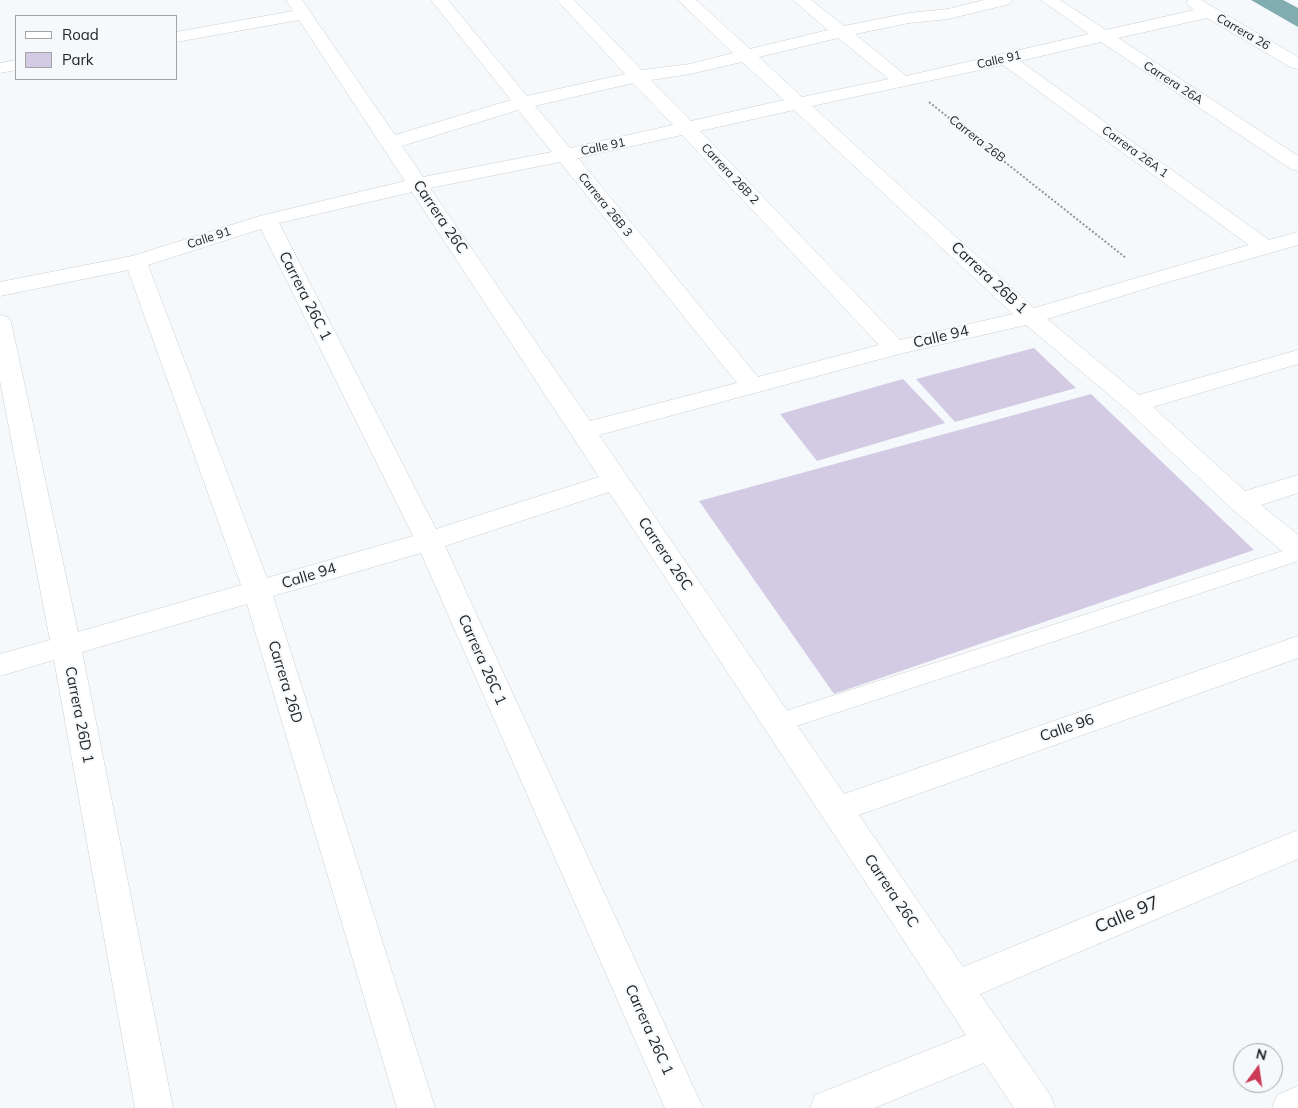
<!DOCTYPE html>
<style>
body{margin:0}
#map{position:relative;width:1298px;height:1108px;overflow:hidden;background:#f6f9fb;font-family:Mulish,sans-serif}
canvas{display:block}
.legend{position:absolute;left:15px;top:15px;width:162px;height:65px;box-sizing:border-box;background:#f6f9fb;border:1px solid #a2a4a6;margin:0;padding:6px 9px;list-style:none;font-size:15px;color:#242526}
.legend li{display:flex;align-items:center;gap:10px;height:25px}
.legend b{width:25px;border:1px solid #a2a4a6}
.north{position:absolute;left:1233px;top:1043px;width:50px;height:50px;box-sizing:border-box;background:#f6f9fb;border:1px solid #a2a4a6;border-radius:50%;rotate:14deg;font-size:14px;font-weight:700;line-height:20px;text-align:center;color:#242526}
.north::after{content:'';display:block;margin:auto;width:18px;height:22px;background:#cb3b57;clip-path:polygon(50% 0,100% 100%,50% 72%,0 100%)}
</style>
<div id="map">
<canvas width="1298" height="1108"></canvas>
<ul class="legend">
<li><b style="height:6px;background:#fff"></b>Road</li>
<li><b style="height:14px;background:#d3cbe4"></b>Park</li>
</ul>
<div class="north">N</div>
</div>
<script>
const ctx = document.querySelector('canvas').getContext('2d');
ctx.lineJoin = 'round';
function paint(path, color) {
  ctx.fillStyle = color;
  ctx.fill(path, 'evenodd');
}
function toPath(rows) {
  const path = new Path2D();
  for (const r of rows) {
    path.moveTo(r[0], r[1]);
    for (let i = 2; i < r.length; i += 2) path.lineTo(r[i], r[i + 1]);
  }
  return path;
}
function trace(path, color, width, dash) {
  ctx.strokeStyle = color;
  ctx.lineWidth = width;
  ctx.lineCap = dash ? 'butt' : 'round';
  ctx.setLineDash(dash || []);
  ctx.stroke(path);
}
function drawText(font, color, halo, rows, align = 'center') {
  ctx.font = font + ' Mulish,sans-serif';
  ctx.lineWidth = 4;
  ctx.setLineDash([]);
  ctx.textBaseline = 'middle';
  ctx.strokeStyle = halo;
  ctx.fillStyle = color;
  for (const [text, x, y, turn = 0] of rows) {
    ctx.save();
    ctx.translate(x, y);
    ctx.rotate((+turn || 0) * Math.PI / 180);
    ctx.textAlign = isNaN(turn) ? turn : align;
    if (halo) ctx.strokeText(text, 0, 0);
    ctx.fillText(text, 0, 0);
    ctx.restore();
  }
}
const green = toPath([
 [1034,348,1076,388,955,422,916,379],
 [903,379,945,423,817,461,780,414],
 [1091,394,1254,550,834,694,699,501]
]);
const water = toPath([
 [1251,0,1283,0,1298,8,1298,27]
]);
const path = toPath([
 [929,102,1126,258]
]);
const service = toPath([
 [1298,546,1298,561,778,732,770,730,766,723,770,716,1298,546]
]);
const minor = toPath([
 [286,0,302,0,395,135,511,100,431,0,448,0,527,96,625,74,557,0,574,0,642,70,690,64,733,53,678,0,696,0,750,49,828,30,793,0,811,0,844,26,909,13,948,9,984,0,1012,0,1010,4,948,19,909,23,855,34,906,76,1089,34,1041,0,1060,0,1106,30,1194,10,1186,3,1188,0,1201,0,1298,57,1298,69,1292,68,1207,18,1118,38,1298,156,1298,171,1291,169,1101,42,1020,61,1269,240,1298,232,1298,245,1161,284,1047,319,1139,395,1298,350,1298,364,1153,407,1245,491,1298,475,1298,493,1261,505,1298,535,1298,558,1288,556,1231,508,1126,409,1026,325,899,354,599,435,844,794,1298,636,1298,658,859,815,963,967,1298,830,1298,859,980,994,1050,1095,1055,1108,1014,1108,984,1063,874,1108,810,1108,815,1095,966,1035,609,492,445,546,703,1108,665,1108,421,553,273,596,435,1108,397,1108,247,604,82,652,173,1108,135,1108,54,660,0,676,0,654,50,640,0,381,0,315,8,317,11,322,78,632,241,585,128,270,0,296,0,282,132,256,260,216,405,181,299,20,176,42,176,32,293,11,286,0],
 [838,38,889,79,802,97,759,57,838,38],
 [742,62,784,100,691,121,651,80,690,74,742,62],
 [1003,65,1249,245,1034,308,812,106,1003,65],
 [633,83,673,125,570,148,535,106,633,83],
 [518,110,552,152,423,177,402,146,518,110],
 [794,110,1013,314,900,340,700,131,794,110],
 [682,135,879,345,758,377,578,158,682,135],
 [560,162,737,383,590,421,430,188,560,162],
 [412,192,599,477,436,529,279,223,412,192],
 [261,229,413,536,267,578,148,265,261,229],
 [16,60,16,70,0,73,0,63,16,60],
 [1298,1086,1298,1108,1272,1108,1277,1095,1298,1086]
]);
const farStreetnames = [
 ["Carrera 26",1243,32,30],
 ["Calle 91",999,60,-13],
 ["Carrera 26A",1173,83,33],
 ["Carrera 26B",977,139,38],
 ["Calle 91",603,147,-12],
 ["Carrera 26A 1",1135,152,36],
 ["Carrera 26B 2",730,174,47],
 ["Carrera 26B 3",605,205,51],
 ["Calle 91",209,238,-18]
];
const streetNames = [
 ["Carrera 26C",440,217,56],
 ["Carrera 26B 1",989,278,43],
 ["Carrera 26C 1",305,296,63],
 ["Calle 94",941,337,-13],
 ["Carrera 26C",665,554,56],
 ["Calle 94",309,576,-17],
 ["Carrera 26C 1",482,660,66],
 ["Carrera 26D",285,682,73],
 ["Carrera 26D 1",79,715,79],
 ["Calle 96",1067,728,-19],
 ["Carrera 26C",891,891,56],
 ["Carrera 26C 1",649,1030,66]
];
const nearStreetnames = [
 ["Calle 97",1127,915,-23]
];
paint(green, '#d3cbe4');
paint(water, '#81adb0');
trace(service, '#ccced1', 1);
trace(minor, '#ccced1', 1);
trace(path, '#939597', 2, [2, 2]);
paint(service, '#fff');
paint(minor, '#fff');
drawText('12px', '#242526', '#f6f9fb', farStreetnames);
drawText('15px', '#242526', '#f6f9fb', streetNames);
drawText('18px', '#242526', '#f6f9fb', nearStreetnames);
</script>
